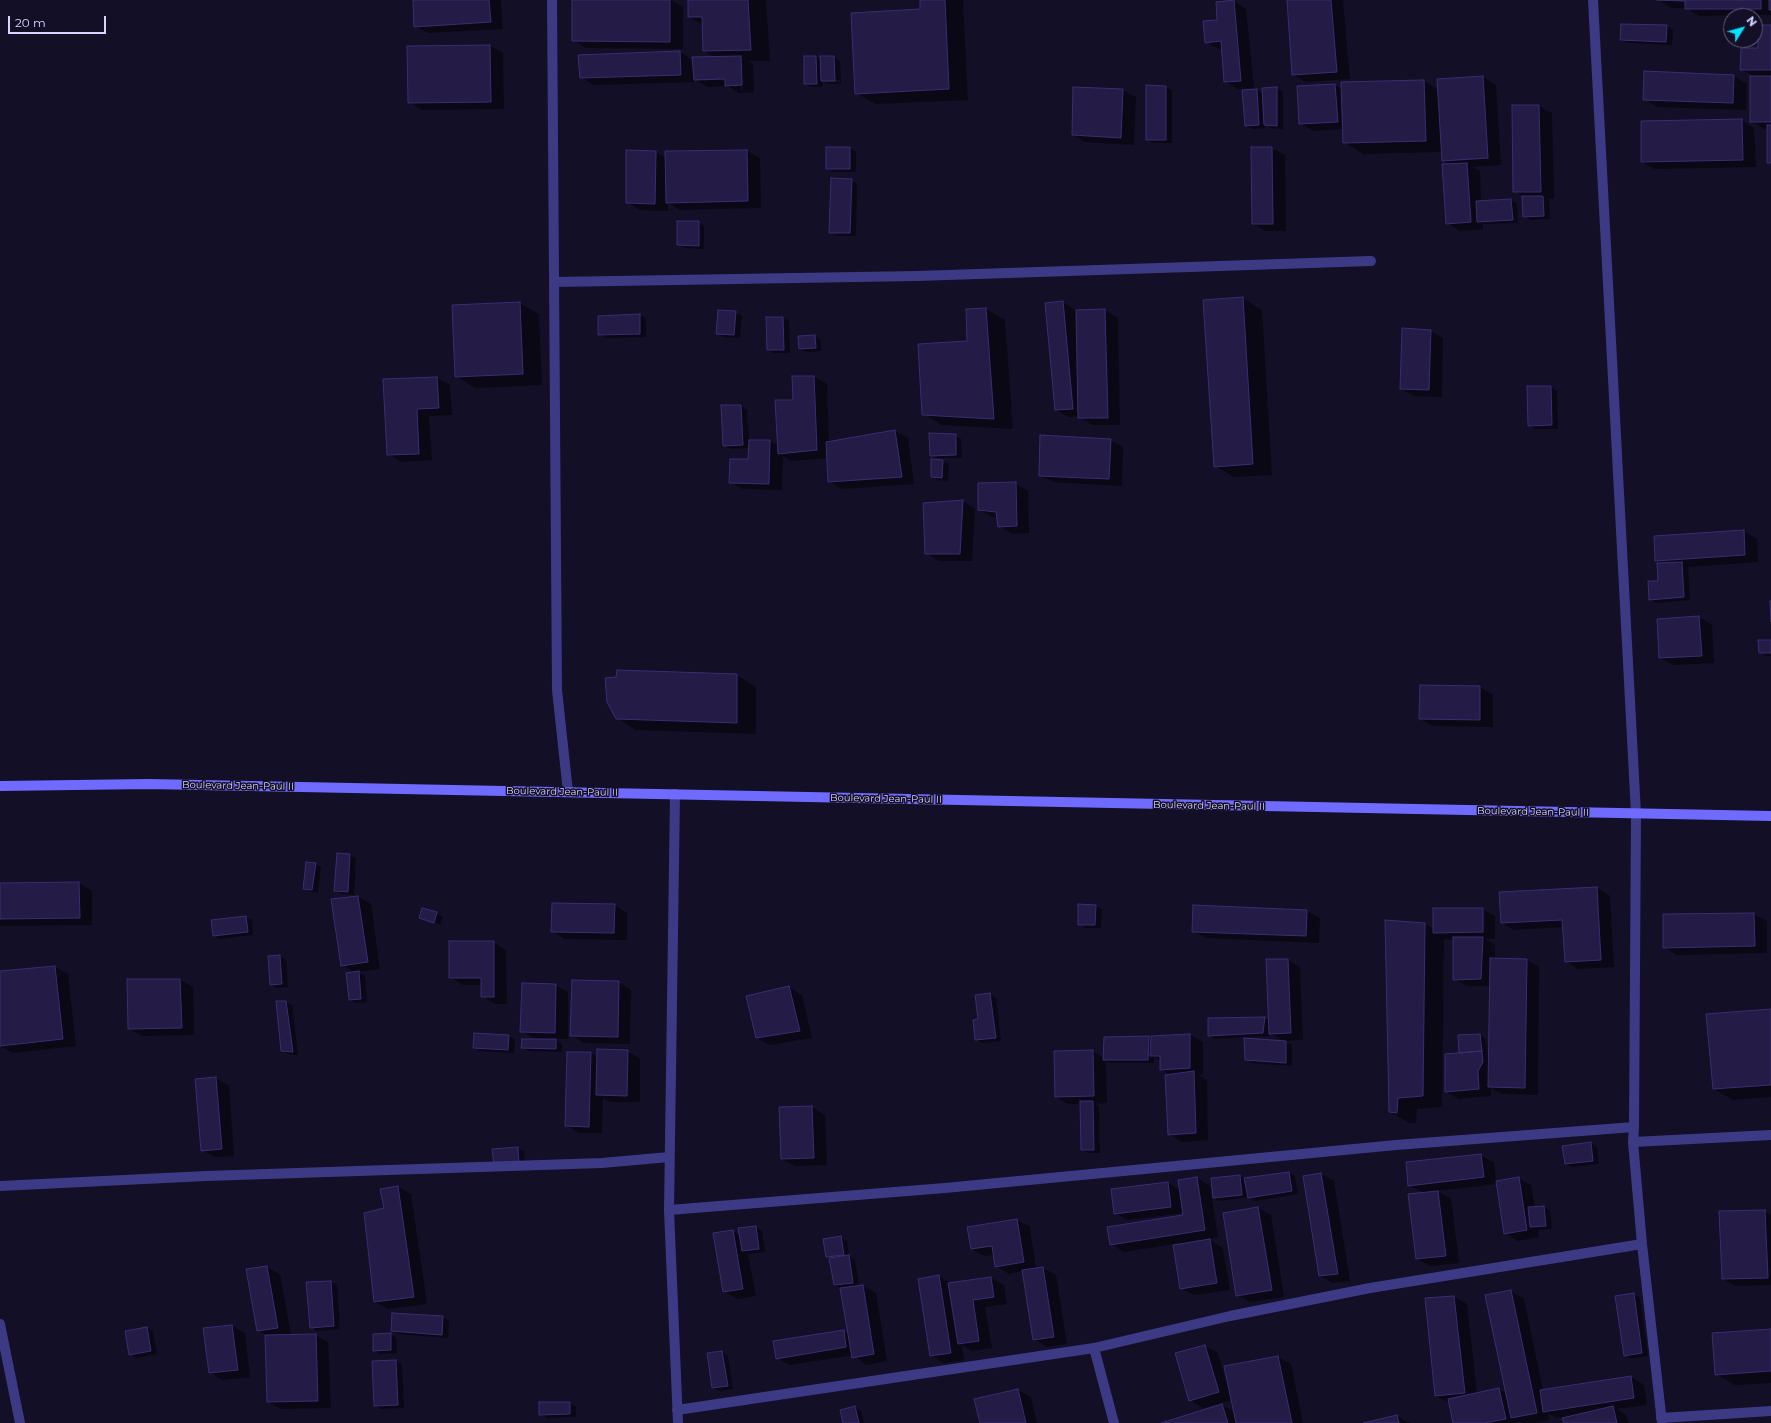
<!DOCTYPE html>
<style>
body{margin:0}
#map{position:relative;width:1771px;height:1423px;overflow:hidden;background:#130f26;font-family:Montserrat,sans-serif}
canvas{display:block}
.north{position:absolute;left:1723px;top:8px;width:40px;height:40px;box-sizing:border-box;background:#130f26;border:1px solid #625e7d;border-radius:50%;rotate:53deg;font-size:11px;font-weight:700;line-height:16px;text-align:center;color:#d9d4ff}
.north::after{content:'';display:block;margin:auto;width:14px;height:18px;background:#00e5ff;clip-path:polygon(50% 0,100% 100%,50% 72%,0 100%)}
.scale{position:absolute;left:8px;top:16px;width:98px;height:18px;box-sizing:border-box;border:2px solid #d9d4ff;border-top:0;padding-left:5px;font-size:12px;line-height:14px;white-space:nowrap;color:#d9d4ff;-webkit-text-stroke:3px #130f26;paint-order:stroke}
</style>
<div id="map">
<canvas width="1771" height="1423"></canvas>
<div class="north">N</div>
<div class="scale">20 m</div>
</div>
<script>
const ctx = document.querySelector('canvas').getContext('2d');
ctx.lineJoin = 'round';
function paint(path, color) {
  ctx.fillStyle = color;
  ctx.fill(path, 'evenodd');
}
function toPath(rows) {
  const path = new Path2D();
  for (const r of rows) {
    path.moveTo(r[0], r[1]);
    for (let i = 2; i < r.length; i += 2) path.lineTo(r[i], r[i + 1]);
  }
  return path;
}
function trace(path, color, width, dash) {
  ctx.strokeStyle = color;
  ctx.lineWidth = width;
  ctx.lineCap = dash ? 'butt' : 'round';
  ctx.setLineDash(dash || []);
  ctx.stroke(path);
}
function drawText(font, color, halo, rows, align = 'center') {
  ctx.font = font + ' Montserrat,sans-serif';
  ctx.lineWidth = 3;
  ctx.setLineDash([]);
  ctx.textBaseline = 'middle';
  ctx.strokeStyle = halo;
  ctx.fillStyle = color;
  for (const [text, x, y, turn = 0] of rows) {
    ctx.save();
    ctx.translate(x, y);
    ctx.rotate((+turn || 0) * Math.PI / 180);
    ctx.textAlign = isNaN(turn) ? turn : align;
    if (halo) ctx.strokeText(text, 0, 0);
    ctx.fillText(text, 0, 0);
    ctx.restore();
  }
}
const shadow = toPath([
 [414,0,501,0,503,29,428,33,415,26],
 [573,0,671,0,683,7,683,49,586,48,573,40],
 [689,0,766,0,770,61,749,61,753,64,754,92,739,93,728,86,708,87,694,79,694,82,594,85,581,77,680,52,693,60,715,57,704,51,703,25,689,17],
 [740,63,742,63,743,90,741,90],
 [921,0,963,0,968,100,876,104,856,93,922,10],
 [1288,0,1343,0,1350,79,1306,82,1293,75],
 [1658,0,1771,0,1771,15,1699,16,1686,8,1671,8],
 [1234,1,1246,9,1254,88,1238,89,1225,81,1222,49,1219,49,1206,42],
 [1667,26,1673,30,1672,45,1628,43,1621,40],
 [1771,26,1771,164,1768,162,1768,129,1764,129,1751,121,1754,77,1741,69,1759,49],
 [490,46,503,53,504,109,422,110,409,102,408,47],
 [816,57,822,60,834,57,840,61,841,84,828,84,822,80,823,87,811,87,805,84],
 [827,80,840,80,840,82,827,82],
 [1734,76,1747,84,1746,110,1657,107,1644,99],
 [1483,77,1496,85,1501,165,1472,167,1480,171,1481,202,1511,200,1517,204,1518,223,1483,224,1483,229,1460,231,1447,223,1450,165,1443,160,1442,152,1363,154,1344,142,1343,129,1313,131,1300,123,1335,85,1342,89,1424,81,1439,90],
 [1166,87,1172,90,1172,143,1153,143,1147,140],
 [1277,88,1283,92,1283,129,1272,128,1265,125,1265,128,1253,129,1246,126,1257,90,1264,94],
 [1123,90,1136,97,1134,145,1085,142,1073,135],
 [1539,106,1552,113,1554,199,1549,199,1550,219,1530,220,1524,216,1523,196,1514,191],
 [1741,120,1754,128,1756,167,1655,169,1642,162],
 [850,148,856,152,856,172,833,172,827,168],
 [1252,148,1272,148,1285,155,1286,231,1266,231,1253,224],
 [747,151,760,158,761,208,680,210,668,203,668,211,640,210,627,202,656,152,666,158],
 [851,180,857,184,856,236,837,236,830,232],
 [698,222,704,226,704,249,685,248,678,245],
 [1243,298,1262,310,1272,475,1234,477,1215,466],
 [1063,302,1076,311,1105,310,1118,318,1120,425,1092,425,1079,416,1069,417,1056,410],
 [519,303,539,314,542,385,475,388,456,376],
 [986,309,1005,320,1013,429,942,425,923,414,968,342],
 [735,312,742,316,740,338,723,337,717,333],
 [639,315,646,318,646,337,606,338,599,334],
 [783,318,789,321,790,353,774,353,768,350],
 [1430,331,1443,338,1442,397,1414,396,1401,389],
 [814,336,821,340,821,351,806,352,800,348],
 [814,377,827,384,829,442,895,431,908,438,914,484,842,489,829,481,828,458,791,461,783,456,782,490,743,489,730,482,749,460,749,448,731,449,724,445,722,406,741,406,747,410,749,441,770,441,778,445,794,401],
 [437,378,450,385,452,415,429,416,432,460,401,462,388,454,384,380],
 [1528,387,1551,387,1557,391,1558,429,1535,429,1529,425],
 [955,435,961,439,962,458,937,458,931,454],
 [1110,440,1123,447,1122,486,1053,482,1040,475],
 [943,461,949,464,948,481,938,480,932,477],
 [1015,483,1028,491,1029,533,1012,534,999,526,998,518,992,517,979,510],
 [963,501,975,509,972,561,939,561,926,553],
 [1744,531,1757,539,1758,562,1688,567,1690,600,1656,603,1650,599,1659,582,1662,564,1656,560],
 [1699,617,1712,625,1714,663,1673,665,1660,658],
 [1771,641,1771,656,1766,656,1760,652],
 [618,671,737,675,756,687,756,734,636,730,617,718],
 [1421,686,1480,687,1493,695,1493,727,1433,726,1420,719],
 [350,855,356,858,354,895,342,894,335,891],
 [315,864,321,867,318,893,310,892,304,888],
 [79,883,92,891,92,925,0,926,0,884],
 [1597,888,1610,896,1614,967,1578,969,1566,961,1564,927,1514,930,1501,922],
 [358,897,371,904,380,969,358,972,365,976,367,1002,356,1003,350,1000,355,973,342,965],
 [614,905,627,913,627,940,565,939,552,931],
 [1095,906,1102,909,1101,928,1085,928,1079,924],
 [1194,906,1307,911,1320,918,1319,943,1206,938,1193,931],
 [1482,909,1495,916,1495,939,1485,939,1495,945,1495,959,1527,960,1539,967,1538,1095,1502,1094,1491,1088,1491,1096,1459,1099,1446,1092,1462,1053,1480,1035,1486,1039,1488,1059,1490,1059,1490,986,1467,986,1454,979,1454,940,1444,939,1442,1107,1417,1109,1416,1123,1409,1123,1390,1112,1425,924,1434,929],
 [436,913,443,917,440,925,420,917],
 [1754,914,1767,921,1767,953,1677,955,1664,947],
 [245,917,252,920,253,935,220,939,214,936,212,921],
 [493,942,506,950,507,1004,495,1004,482,996,482,985,463,985,450,977],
 [280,956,286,960,288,987,277,988,270,984],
 [1288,960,1300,967,1303,1040,1284,1041,1292,1045,1292,1066,1252,1063,1246,1059,1284,1041,1269,1033,1269,1036,1215,1039,1209,1036,1264,1018,1269,1020],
 [55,967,68,974,76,1046,13,1053,0,1046,0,972],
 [180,980,193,987,194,1035,142,1036,129,1029],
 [618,982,631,990,630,1044,584,1043,571,1035],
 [555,985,568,992,568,1039,554,1039,562,1044,562,1052,528,1051,522,1047,537,1040,522,1031],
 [789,987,802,995,812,1038,770,1045,757,1038],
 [990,994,996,998,1001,1041,982,1043,976,1039,979,1020],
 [286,1002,292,1005,298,1055,288,1054,282,1050],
 [1771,1010,1771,1097,1733,1100,1714,1089],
 [1190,1035,1203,1042,1203,1074,1198,1075,1207,1080,1208,1140,1182,1142,1169,1134,1171,1075,1161,1069,1161,1061,1154,1057,1154,1063,1110,1063,1106,1061,1107,1103,1096,1104,1099,1106,1100,1153,1088,1153,1082,1150,1081,1104,1068,1104,1056,1097,1093,1051,1104,1058,1148,1037,1152,1039,1152,1037],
 [509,1036,515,1039,514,1053,480,1051,474,1048],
 [627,1051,640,1058,640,1102,610,1102,603,1098,602,1133,579,1133,566,1125,568,1053,591,1053,598,1057],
 [216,1078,229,1086,234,1156,215,1157,202,1150,196,1080],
 [812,1107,825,1115,827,1165,795,1166,782,1159,780,1108],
 [1591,1143,1597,1147,1599,1164,1572,1167,1566,1164,1563,1147],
 [518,1148,524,1151,525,1166,495,1164],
 [1481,1155,1494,1163,1496,1181,1518,1178,1531,1185,1535,1208,1544,1207,1550,1210,1552,1229,1538,1230,1539,1237,1518,1241,1505,1233,1497,1184,1437,1191,1451,1199,1459,1263,1430,1266,1417,1259,1424,1193,1409,1185],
 [1289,1173,1295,1176,1298,1194,1255,1201,1248,1197,1220,1201,1214,1198,1212,1179,1240,1176,1246,1179],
 [1321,1174,1334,1181,1350,1281,1333,1283,1320,1276,1304,1177],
 [1197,1178,1210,1186,1218,1237,1207,1239,1223,1248,1230,1290,1194,1295,1181,1288,1174,1244,1124,1252,1111,1244,1185,1216,1184,1213,1128,1220,1115,1213,1168,1183,1181,1191],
 [398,1187,411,1194,427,1304,388,1309,375,1302,386,1209,382,1189],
 [1258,1208,1271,1215,1284,1297,1250,1302,1237,1295,1224,1214],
 [1765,1211,1771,1215,1771,1285,1736,1286,1723,1279],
 [1017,1220,1030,1227,1036,1269,1043,1268,1056,1275,1067,1344,1047,1347,1034,1339,1023,1271,1009,1274,996,1266,994,1255,985,1256,972,1249],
 [756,1227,762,1231,765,1252,748,1254,756,1296,737,1299,724,1291,733,1231,741,1236],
 [841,1238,847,1241,849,1256,855,1260,859,1286,863,1286,876,1293,887,1361,866,1365,853,1355,790,1365,777,1358,843,1331,849,1334,841,1288,834,1285,832,1259,827,1256],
 [267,1267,280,1274,291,1335,315,1335,328,1342,331,1408,281,1409,268,1402,266,1335,258,1330],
 [939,1276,952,1284,991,1278,1004,1285,1007,1304,985,1307,992,1348,972,1351,962,1345,964,1360,944,1363,931,1355],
 [331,1282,337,1285,340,1329,317,1331,311,1327],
 [1511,1291,1524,1299,1543,1390,1631,1377,1644,1385,1647,1405,1617,1409,1626,1415,1628,1423,1565,1423,1563,1417,1557,1418,1548,1413,1549,1420,1534,1423,1521,1423,1517,1421,1518,1423,1454,1423,1450,1403,1436,1396,1426,1299,1454,1297,1467,1304,1477,1394,1499,1389,1507,1394],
 [1633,1294,1640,1298,1648,1356,1631,1359,1625,1355],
 [442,1317,449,1321,448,1338,398,1334,392,1330],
 [232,1326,245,1333,250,1377,222,1380,210,1372,204,1329],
 [147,1328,153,1331,157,1354,136,1358,130,1354,126,1331],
 [1771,1330,1771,1383,1735,1385,1716,1374],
 [390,1334,396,1338,397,1353,380,1354,374,1350],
 [1205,1346,1218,1353,1228,1388,1229,1388,1225,1367,1278,1357,1291,1364,1303,1423,1164,1423,1222,1405,1235,1412,1232,1400,1203,1408,1190,1400],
 [722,1352,728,1356,733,1389,719,1391,713,1388],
 [396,1361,402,1365,404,1408,381,1409,375,1405],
 [1018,1390,1031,1397,1037,1423,981,1423],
 [570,1403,576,1406,576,1417,547,1418,540,1414],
 [855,1408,861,1411,864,1423,844,1423],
 [1397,1416,1410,1423,1367,1423]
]);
const building = toPath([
 [413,0,489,0,491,22,414,27,413,0],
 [572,0,670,0,670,42,572,41,572,0],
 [688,0,748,0,751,50,703,51,702,17,688,17,688,0],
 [920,0,945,0,949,89,855,94,851,13,920,9,920,0],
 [1234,0,1241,81,1224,82,1221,41,1205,43,1203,21,1217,20,1216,2,1234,0],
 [1287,0,1331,0,1337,72,1292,75,1287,0],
 [1657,0,1761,0,1761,9,1685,9,1685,1,1657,0],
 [1769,0,1771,0,1771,10,1769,10,1769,0],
 [1621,24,1667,25,1666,42,1620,40,1621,24],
 [1758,25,1771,25,1771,70,1740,70,1741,48,1758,48,1758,25],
 [490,45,491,102,408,103,407,46,490,45],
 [680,51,681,75,580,78,578,55,680,51],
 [741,56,742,85,725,86,725,79,694,80,692,57,741,56],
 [804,56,816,56,817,84,804,84,804,56],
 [820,56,834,56,835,81,821,81,820,56],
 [1644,71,1734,75,1733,103,1643,100,1644,71],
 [1483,76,1488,158,1442,161,1437,79,1483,76],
 [1750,76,1771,76,1771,122,1750,122,1750,76],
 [1424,80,1426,141,1343,143,1341,82,1424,80],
 [1335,84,1338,122,1299,124,1297,86,1335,84],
 [1146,85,1166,86,1166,140,1146,140,1146,85],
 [1073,87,1123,89,1121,138,1072,135,1073,87],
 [1277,87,1277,126,1264,125,1262,88,1277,87],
 [1257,89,1259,125,1245,126,1242,90,1257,89],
 [1512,105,1539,105,1541,192,1513,192,1512,105],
 [1742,119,1743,160,1641,162,1641,121,1742,119],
 [1767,125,1771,125,1771,163,1767,163,1767,125],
 [826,147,850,147,850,169,826,169,826,147],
 [1251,147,1272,147,1273,224,1252,224,1251,147],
 [626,150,656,151,655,204,626,203,626,150],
 [747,150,748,201,666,203,665,151,747,150],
 [1467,163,1471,222,1446,224,1442,164,1467,163],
 [831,178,852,179,850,233,829,233,831,178],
 [1522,196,1543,196,1544,216,1523,217,1522,196],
 [1511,199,1513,220,1477,222,1476,201,1511,199],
 [677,221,699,221,699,246,677,245,677,221],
 [1243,297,1253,464,1214,467,1203,300,1243,297],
 [1063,301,1073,409,1055,410,1045,303,1063,301],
 [520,302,523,374,455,377,452,305,520,302],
 [986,308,994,419,922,415,918,344,967,341,966,309,986,308],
 [1105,309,1108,418,1078,418,1076,310,1105,309],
 [718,310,736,311,734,335,716,334,718,310],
 [640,314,640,334,598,335,598,316,640,314],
 [766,317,783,317,784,350,767,350,766,317],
 [1402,328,1431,330,1429,390,1400,389,1402,328],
 [815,335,816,348,799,349,798,336,815,335],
 [792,376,814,376,817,450,778,454,775,400,793,400,792,376],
 [437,377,439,408,417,409,419,454,387,455,383,379,437,377],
 [1527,386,1551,386,1552,425,1528,426,1527,386],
 [721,405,741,405,743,445,723,446,721,405],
 [895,430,902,477,828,482,826,442,895,430],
 [929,433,956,434,956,455,930,456,929,433],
 [1040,435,1111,439,1109,479,1039,476,1040,435],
 [749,440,770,440,769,484,729,483,730,459,748,459,749,440],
 [931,459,943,460,942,478,931,477,931,459],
 [1016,482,1017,526,998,527,996,512,978,510,978,483,1016,482],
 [963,500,960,554,925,554,923,503,963,500],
 [1744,530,1745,555,1655,561,1654,536,1744,530],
 [1682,562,1684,597,1649,600,1648,581,1658,581,1657,563,1682,562],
 [1770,601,1771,601,1771,622,1770,601],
 [1699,616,1702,656,1659,658,1657,619,1699,616],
 [1758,640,1771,640,1771,653,1759,653,1758,640],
 [617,670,737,674,737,723,616,719,607,702,605,678,616,677,617,670],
 [1420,685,1480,686,1480,720,1419,719,1420,685],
 [337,853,350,854,348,892,334,891,337,853],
 [306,862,316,863,312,890,303,889,306,862],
 [79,882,80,918,0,919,0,883,79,882],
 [1597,887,1601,960,1565,962,1562,920,1501,923,1499,892,1597,887],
 [358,896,368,962,341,966,331,899,358,896],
 [552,903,615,904,614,933,551,932,552,903],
 [1078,904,1096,905,1095,925,1078,925,1078,904],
 [1193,905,1307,910,1306,936,1192,932,1193,905],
 [422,908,437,912,434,923,419,918,422,908],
 [1433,908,1483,908,1483,932,1433,933,1433,908],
 [1754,913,1755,946,1663,948,1663,914,1754,913],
 [246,916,248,932,213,936,211,920,246,916],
 [1385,920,1425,923,1423,1096,1398,1098,1397,1113,1389,1112,1385,920],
 [1453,937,1483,937,1481,979,1453,980,1453,937],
 [449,941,494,941,494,997,481,997,481,978,449,978,449,941],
 [280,955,282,984,270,985,268,956,280,955],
 [1490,958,1527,959,1525,1088,1488,1087,1490,958],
 [1266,959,1288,959,1291,1033,1269,1034,1266,959],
 [55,966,63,1039,0,1046,0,971,55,966],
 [359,971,361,999,349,1000,346,973,359,971],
 [127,979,180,979,182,1028,128,1029,127,979],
 [572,980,619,981,618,1037,570,1036,572,980],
 [522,983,556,984,555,1033,520,1032,522,983],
 [789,986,800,1031,756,1038,746,996,789,986],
 [990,993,996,1038,975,1040,973,1020,978,1019,975,995,990,993],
 [276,1001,286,1001,293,1052,281,1051,276,1001],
 [1771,1009,1771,1085,1713,1089,1706,1014,1771,1009],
 [1265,1017,1263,1033,1208,1036,1208,1018,1265,1017],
 [474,1033,509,1035,508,1050,473,1048,474,1033],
 [1190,1034,1190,1068,1160,1070,1160,1056,1150,1056,1151,1036,1190,1034],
 [1480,1034,1482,1051,1459,1053,1458,1035,1480,1034],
 [1149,1036,1148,1060,1103,1060,1104,1037,1149,1036],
 [1244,1038,1286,1041,1286,1063,1245,1060,1244,1038],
 [522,1039,556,1039,556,1049,521,1048,522,1039],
 [597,1049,628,1050,627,1096,596,1095,597,1049],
 [1093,1050,1094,1096,1055,1097,1054,1051,1093,1050],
 [1482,1051,1483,1062,1478,1071,1479,1089,1445,1092,1445,1054,1482,1051],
 [567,1052,591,1052,589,1127,565,1126,567,1052],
 [1194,1071,1196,1133,1168,1135,1165,1075,1194,1071],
 [216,1077,222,1149,201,1151,195,1079,216,1077],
 [1080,1101,1093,1101,1094,1150,1081,1150,1080,1101],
 [812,1106,814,1158,781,1159,779,1107,812,1106],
 [1591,1142,1593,1161,1565,1164,1562,1146,1591,1142],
 [518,1147,519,1163,494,1165,492,1149,518,1147],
 [1481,1154,1484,1177,1408,1186,1406,1162,1481,1154],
 [1289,1172,1292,1191,1248,1198,1244,1178,1289,1172],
 [1321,1173,1338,1274,1319,1276,1303,1176,1321,1173],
 [1240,1175,1242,1195,1213,1198,1211,1178,1240,1175],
 [1197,1177,1205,1230,1110,1245,1107,1227,1183,1215,1178,1180,1197,1177],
 [1519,1177,1527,1230,1504,1234,1496,1181,1519,1177],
 [1168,1182,1171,1207,1114,1214,1111,1189,1168,1182],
 [398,1186,414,1297,374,1302,364,1213,384,1208,380,1189,398,1186],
 [1438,1191,1446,1256,1416,1259,1408,1194,1438,1191],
 [1544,1206,1546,1226,1530,1227,1528,1207,1544,1206],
 [1258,1207,1272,1290,1236,1296,1223,1213,1258,1207],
 [1765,1210,1768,1278,1722,1279,1719,1211,1765,1210],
 [1017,1219,1024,1262,995,1267,992,1246,971,1249,967,1227,1017,1219],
 [756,1226,759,1249,742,1251,738,1228,756,1226],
 [733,1230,743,1289,723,1292,713,1233,733,1230],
 [841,1236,844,1255,826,1257,823,1239,841,1236],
 [1210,1239,1217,1283,1180,1289,1173,1245,1210,1239],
 [849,1255,853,1283,834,1285,829,1258,849,1255],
 [267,1266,278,1328,257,1331,246,1269,267,1266],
 [1043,1267,1054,1337,1033,1340,1022,1270,1043,1267],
 [939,1275,951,1353,930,1356,918,1279,939,1275],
 [991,1277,994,1297,973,1300,979,1341,958,1344,948,1283,991,1277],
 [331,1281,334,1326,310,1328,306,1282,331,1281],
 [863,1285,874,1354,852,1358,840,1288,863,1285],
 [1511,1290,1537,1413,1511,1418,1485,1295,1511,1290],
 [1634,1293,1642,1353,1624,1356,1615,1296,1634,1293],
 [1454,1296,1465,1393,1435,1396,1425,1298,1454,1296],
 [392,1313,443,1316,442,1335,391,1331,392,1313],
 [232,1325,238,1370,209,1373,203,1328,232,1325],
 [147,1327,151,1351,129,1355,125,1331,147,1327],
 [1771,1329,1771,1371,1715,1375,1712,1333,1771,1329],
 [844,1330,846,1347,776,1359,773,1341,844,1330],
 [391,1333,391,1350,373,1351,373,1334,391,1333],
 [316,1334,318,1401,267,1402,265,1335,316,1334],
 [1205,1345,1219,1392,1189,1401,1175,1353,1205,1345],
 [722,1351,728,1386,712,1388,707,1353,722,1351],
 [1278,1356,1292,1423,1236,1423,1224,1366,1278,1356],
 [396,1360,398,1405,374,1406,372,1361,396,1360],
 [1631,1376,1634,1398,1543,1412,1540,1390,1631,1376],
 [1499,1388,1506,1419,1484,1423,1453,1423,1448,1399,1499,1388],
 [1018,1389,1026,1423,980,1423,974,1399,1018,1389],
 [539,1402,570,1402,570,1414,539,1415,539,1402],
 [1222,1404,1228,1423,1161,1423,1222,1404],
 [855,1406,859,1423,843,1423,840,1410,855,1406],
 [1613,1406,1617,1423,1564,1423,1562,1418,1613,1406],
 [1397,1415,1399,1423,1363,1423,1397,1415]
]);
const street = toPath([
 [552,0,557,690,568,792],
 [1593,0,1636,814,1634,1127,1633,1142,1642,1244,1662,1423],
 [554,282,917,276,1371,261],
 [675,794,669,1210,678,1423],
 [1633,1142,1771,1135],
 [0,1186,206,1176,602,1163,669,1157],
 [669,1210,945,1188,1396,1145,1634,1127],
 [0,1324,20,1423],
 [1094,1348,1114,1423],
 [677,1410,1094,1348,1230,1316,1370,1288,1642,1244],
 [1661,1418,1771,1411]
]);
const secondary = toPath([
 [0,786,149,784,1771,816]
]);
const streetNames = [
 ["Boulevard Jean-Paul II",238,786,1],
 ["Boulevard Jean-Paul II",562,792,1],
 ["Boulevard Jean-Paul II",886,799,1],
 ["Boulevard Jean-Paul II",1209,806,1],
 ["Boulevard Jean-Paul II",1533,812,1]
];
paint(shadow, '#0007');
paint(building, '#241b47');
trace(building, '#3b2d73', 1);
trace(street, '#3d3a85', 10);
trace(secondary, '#6f6bff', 10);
drawText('10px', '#d9d4ff', '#130f26', streetNames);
</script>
